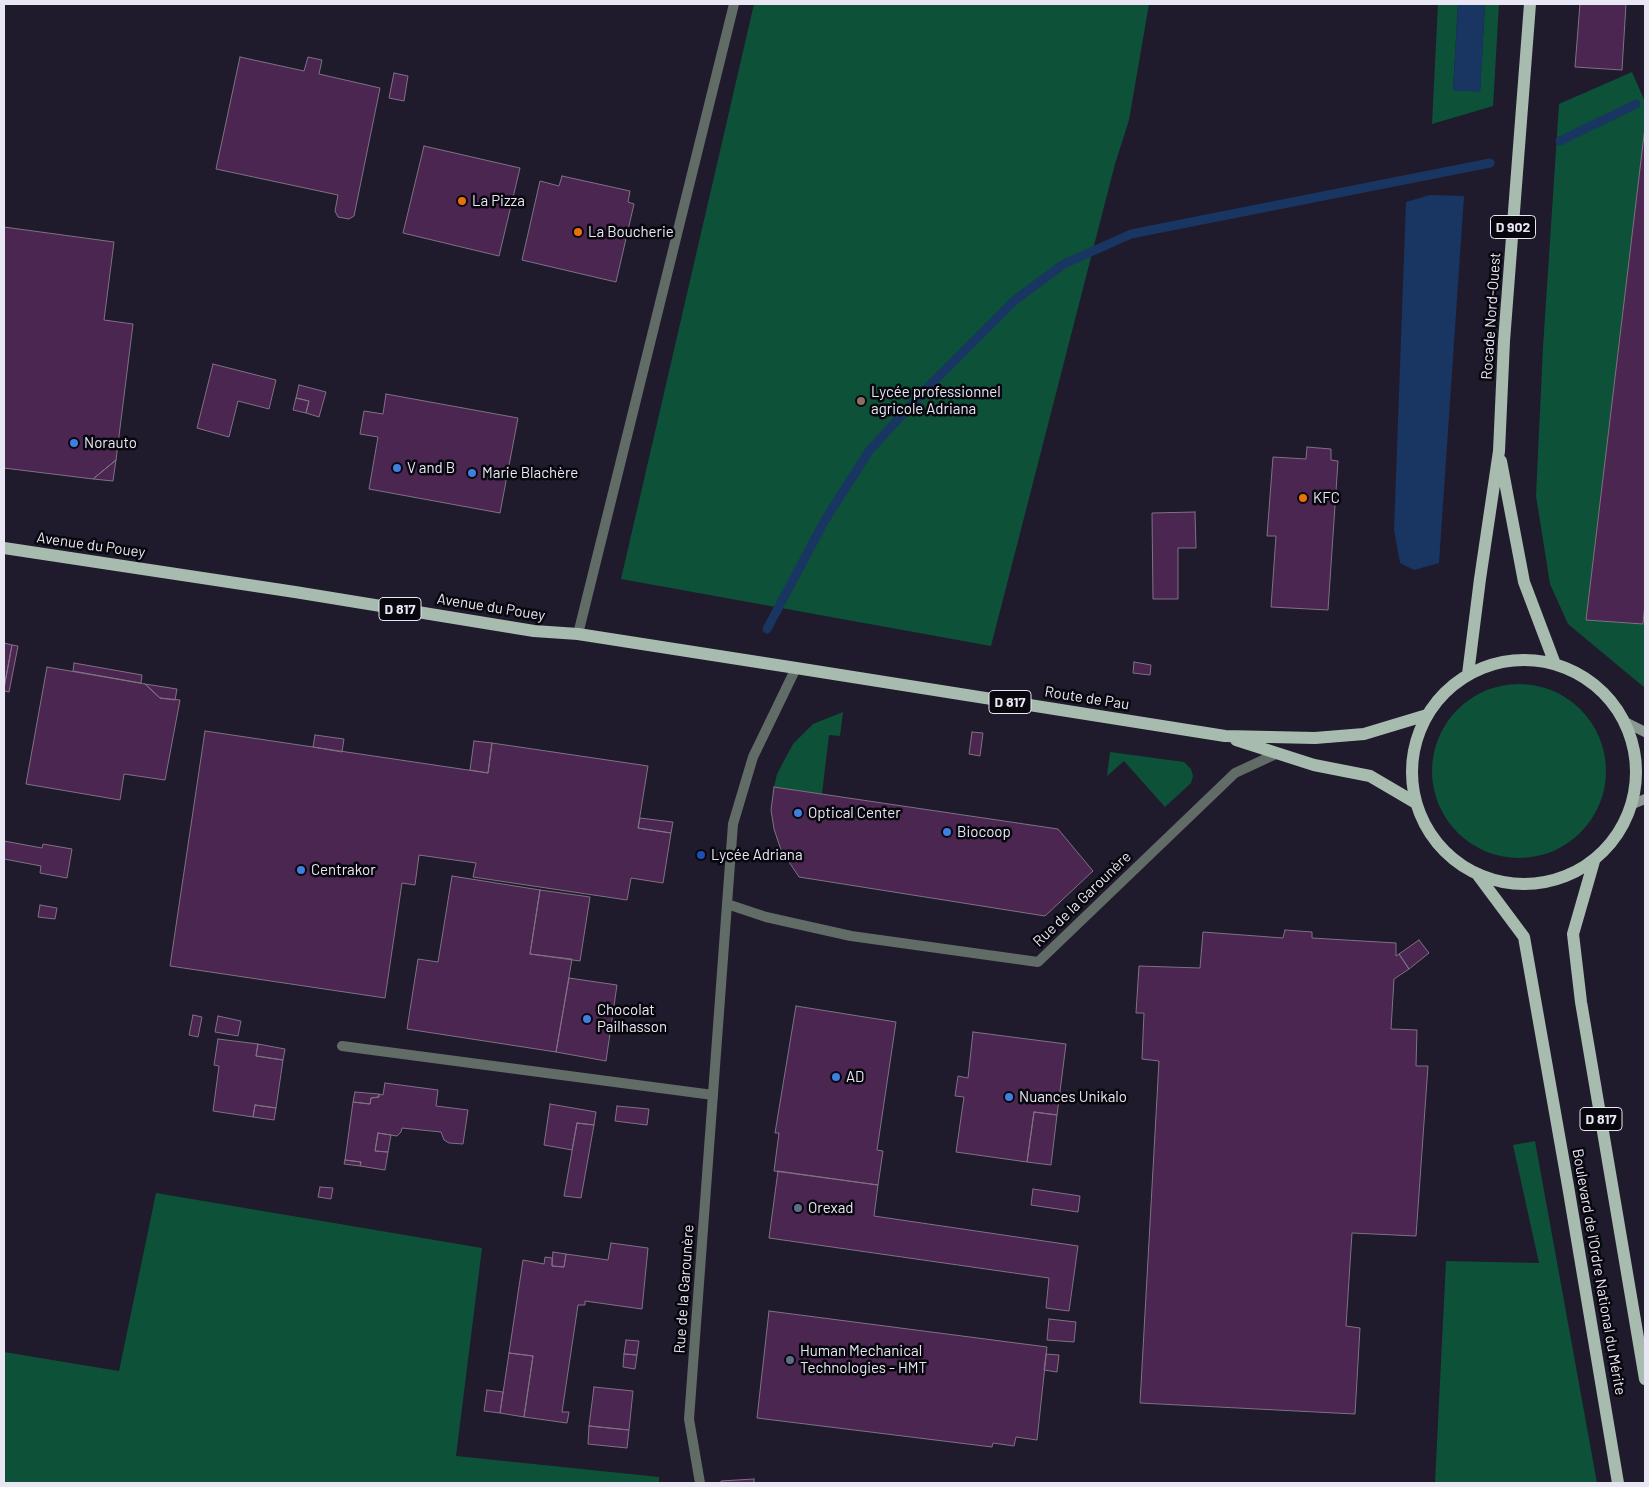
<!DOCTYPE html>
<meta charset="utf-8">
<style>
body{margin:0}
#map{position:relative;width:1649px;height:1487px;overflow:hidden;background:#1f1b2c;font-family:Barlow,sans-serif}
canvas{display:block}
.frame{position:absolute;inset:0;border:5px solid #e9e7f3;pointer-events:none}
</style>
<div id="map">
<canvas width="1649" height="1487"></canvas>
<div class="frame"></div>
</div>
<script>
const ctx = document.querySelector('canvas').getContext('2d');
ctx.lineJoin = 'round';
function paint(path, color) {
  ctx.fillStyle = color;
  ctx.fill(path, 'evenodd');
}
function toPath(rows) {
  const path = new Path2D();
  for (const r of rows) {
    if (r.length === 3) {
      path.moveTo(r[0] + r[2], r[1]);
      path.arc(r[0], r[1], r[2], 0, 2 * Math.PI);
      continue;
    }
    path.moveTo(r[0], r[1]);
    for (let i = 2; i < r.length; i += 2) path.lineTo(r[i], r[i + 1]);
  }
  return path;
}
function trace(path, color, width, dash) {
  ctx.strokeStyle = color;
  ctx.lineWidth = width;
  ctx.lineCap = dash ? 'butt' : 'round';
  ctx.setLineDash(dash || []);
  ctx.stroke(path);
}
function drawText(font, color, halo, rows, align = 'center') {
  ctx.font = font + ' Barlow,sans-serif';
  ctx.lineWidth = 5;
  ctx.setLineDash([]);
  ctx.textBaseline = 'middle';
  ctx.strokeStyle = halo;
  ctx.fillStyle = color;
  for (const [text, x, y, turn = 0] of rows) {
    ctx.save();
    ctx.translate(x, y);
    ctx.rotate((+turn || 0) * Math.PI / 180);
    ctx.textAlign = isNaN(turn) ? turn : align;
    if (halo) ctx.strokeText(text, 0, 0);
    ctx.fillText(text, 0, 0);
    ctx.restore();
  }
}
const green = toPath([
 [754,4,1149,4,1129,120,1115,164,991,646,621,579],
 [1438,4,1458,4,1453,90,1480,91,1485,4,1499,4,1493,106,1432,124],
 [1632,72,1645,102,1645,127,1586,620,1645,624,1645,688,1568,624,1550,584,1536,496,1543,347,1559,104],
 [1519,771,87],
 [843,712,840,736,829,735,822,794,774,787,777,774,793,744,813,724],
 [1110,752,1184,762,1191,769,1193,776,1191,783,1165,807,1124,761,1107,776],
 [1535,1141,1597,1483,1435,1483,1446,1261,1539,1263,1513,1145],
 [156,1193,482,1248,456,1456,659,1477,659,1483,4,1483,4,1352,119,1371]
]);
const water = toPath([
 [1458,4,1485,4,1480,92,1453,90],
 [1430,195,1464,196,1439,563,1414,570,1400,563,1394,530,1406,202]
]);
const stream = toPath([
 [1560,141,1636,104],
 [767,629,825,520,869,451,923,392,1015,300,1064,264,1131,234,1490,163]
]);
const building = toPath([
 [1580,4,1626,4,1622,70,1575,67,1580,4],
 [240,57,304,71,308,57,322,60,319,74,380,88,354,216,349,219,338,217,335,211,338,195,216,169,240,57],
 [394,73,408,76,404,101,389,98,394,73],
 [1645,127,1645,603,1643,624,1586,620,1645,127],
 [424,146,520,168,499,256,403,233,424,146],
 [562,176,630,191,628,202,634,204,616,282,522,260,540,181,559,186,562,176],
 [4,227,114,242,104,320,133,324,116,460,93,479,4,468,4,227],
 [213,364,276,380,269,409,238,401,229,437,197,428,213,364],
 [299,385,326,392,319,417,306,413,309,401,296,398,299,385],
 [386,394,518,418,500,513,369,489,378,437,360,434,364,411,383,414,386,394],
 [296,398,309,401,306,413,293,410,296,398],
 [1307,447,1331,449,1331,460,1338,461,1328,610,1271,607,1276,536,1267,536,1273,457,1306,459,1307,447],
 [116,460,113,481,93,479,116,460],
 [1195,512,1196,548,1178,548,1178,599,1153,599,1152,513,1195,512],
 [4,643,12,645,4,688,4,643],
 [12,645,18,646,9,692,4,691,4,688,12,645],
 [1134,662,1151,665,1150,675,1133,673,1134,662],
 [74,663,142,675,141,683,73,671,74,663],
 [47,667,145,684,160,698,180,700,165,780,124,774,120,800,26,784,47,667],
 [145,684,177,689,175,700,160,698,145,684],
 [205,731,488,773,492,743,648,766,638,828,671,833,663,883,631,878,627,900,473,877,476,863,419,855,415,885,402,883,385,998,170,966,205,731],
 [972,732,983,733,980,756,969,754,972,732],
 [315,735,344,739,342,752,313,747,315,735],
 [474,741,492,743,488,773,470,770,474,741],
 [774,787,1058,829,1093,871,1045,916,799,877,781,850,774,829,771,810,774,787],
 [640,818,673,822,671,833,638,828,640,818],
 [4,841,42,848,43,844,72,849,67,878,40,873,41,866,4,859,4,841],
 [452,876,540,890,530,954,572,959,556,1052,407,1029,418,959,438,962,452,876],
 [540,890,590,897,580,961,530,954,540,890],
 [40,905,57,908,55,919,38,917,40,905],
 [1285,930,1312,932,1312,938,1396,943,1396,956,1399,954,1409,969,1394,979,1391,1029,1417,1030,1416,1066,1428,1066,1416,1236,1352,1233,1346,1326,1360,1328,1355,1414,1140,1403,1159,1061,1142,1059,1144,1013,1136,1013,1139,966,1200,968,1203,932,1283,938,1285,930],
 [1419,940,1429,953,1409,969,1399,954,1419,940],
 [569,978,617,985,606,1061,556,1052,569,978],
 [796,1006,896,1022,877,1150,883,1151,878,1185,774,1171,779,1133,775,1133,796,1006],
 [193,1015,202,1017,198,1037,189,1035,193,1015],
 [218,1016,241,1021,238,1036,215,1032,218,1016],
 [973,1032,1066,1044,1057,1115,1034,1112,1027,1162,956,1152,964,1097,955,1096,958,1076,968,1078,973,1032],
 [218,1039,258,1044,256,1056,283,1060,276,1108,255,1105,253,1117,213,1111,219,1066,214,1065,218,1039],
 [258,1044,285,1049,283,1060,256,1056,258,1044],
 [385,1083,438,1090,436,1106,468,1110,463,1144,449,1143,444,1140,441,1132,402,1128,401,1132,397,1136,378,1133,375,1151,388,1152,385,1170,360,1166,361,1162,345,1160,353,1102,370,1104,371,1098,379,1097,379,1094,383,1095,385,1083],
 [355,1092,379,1094,379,1097,371,1098,370,1104,353,1102,355,1092],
 [550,1104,596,1112,594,1125,577,1123,572,1150,544,1145,550,1104],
 [255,1105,276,1108,274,1120,253,1117,255,1105],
 [617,1106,649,1109,647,1125,615,1121,617,1106],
 [1034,1112,1057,1115,1051,1165,1027,1162,1034,1112],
 [577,1123,594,1125,581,1198,564,1196,577,1123],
 [378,1133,391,1135,388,1152,375,1151,378,1133],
 [345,1160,361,1162,360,1166,344,1164,345,1160],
 [778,1171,878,1185,874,1216,1078,1246,1069,1311,1046,1308,1049,1278,769,1238,778,1171],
 [320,1187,333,1188,331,1199,318,1197,320,1187],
 [1033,1189,1080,1196,1078,1212,1031,1205,1033,1189],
 [611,1243,648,1248,642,1309,585,1301,585,1305,578,1305,562,1412,569,1412,567,1423,524,1417,533,1356,509,1353,523,1260,544,1264,545,1257,552,1258,552,1266,564,1267,566,1254,608,1260,611,1243],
 [553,1252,566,1254,564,1267,552,1266,553,1252],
 [769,1311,1047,1347,1037,1440,1016,1437,1014,1446,993,1443,992,1447,757,1418,769,1311],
 [1049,1319,1076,1322,1074,1342,1047,1340,1049,1319],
 [626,1340,639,1341,637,1355,624,1354,626,1340],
 [509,1353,533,1356,524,1417,500,1413,509,1353],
 [624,1354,637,1355,635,1369,623,1367,624,1354],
 [1046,1354,1059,1355,1057,1372,1044,1370,1046,1354],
 [594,1387,633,1391,629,1430,589,1426,594,1387],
 [487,1390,503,1392,500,1413,484,1411,487,1390],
 [589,1426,629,1430,627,1448,588,1444,589,1426],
 [754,1479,754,1483,721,1483,721,1481,754,1479]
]);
const service = toPath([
 [578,634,734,4],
 [342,1046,713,1095]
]);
const minor = toPath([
 [796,668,753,757,733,824,727,904,766,917,851,936,1038,962,1235,773,1276,754],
 [700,1483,689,1419,727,904]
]);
const secondary = toPath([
 [1625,722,1645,732],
 [1633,804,1645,799]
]);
const primary = toPath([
 [1501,461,1524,582,1555,664],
 [4,548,295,592,534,631,578,634,796,668,1225,736,1315,738,1364,734,1427,715],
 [1524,772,112],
 [1468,674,1480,579,1499,451,1504,341,1530,4],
 [1236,740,1314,765,1370,776,1416,803],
 [1594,861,1573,934,1581,1002,1645,1379],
 [1477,874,1524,937,1568,1186,1618,1483]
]);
const markers = [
 [462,201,5,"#e8710a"],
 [578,232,5,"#e8710a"],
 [861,401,5,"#8d6e63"],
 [74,443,5,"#3f7fe0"],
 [397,468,5,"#3f7fe0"],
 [472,473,5,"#3f7fe0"],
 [1303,498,5,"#e8710a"],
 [798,813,5,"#3f7fe0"],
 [947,832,5,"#3f7fe0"],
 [701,855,5,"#1a4fb4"],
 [301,870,5,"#3f7fe0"],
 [587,1019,5,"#3f7fe0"],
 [836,1077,5,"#3f7fe0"],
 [1009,1097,5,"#3f7fe0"],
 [798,1208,5,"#5c6f8a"],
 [790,1360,5,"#5c6f8a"]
];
const shields = [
 [1513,227,45],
 [400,609,42],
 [1010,702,42],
 [1601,1119,42]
];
const shieldNames = [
 ["D 902",1513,227],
 ["D 817",400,609],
 ["D 817",1010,702],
 ["D 817",1601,1119]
];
const poiNames = [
 ["La Pizza",472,201],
 ["La Boucherie",588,232],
 ["Lycée professionnel",871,392],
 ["agricole Adriana",871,409],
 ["Norauto",84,443],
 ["V and B",407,468],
 ["Marie Blachère",482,473],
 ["KFC",1313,498],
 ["Optical Center",808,813],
 ["Biocoop",957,832],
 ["Lycée Adriana",711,855],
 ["Centrakor",311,870],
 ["Chocolat",597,1010],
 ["Pailhasson",597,1027],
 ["AD",846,1077],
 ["Nuances Unikalo",1019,1097],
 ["Orexad",808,1208],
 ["Human Mechanical",800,1351],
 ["Technologies - HMT",800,1368]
];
const streetNames = [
 ["Rocade Nord-Ouest",1491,316,-86],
 ["Avenue du Pouey",91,545,8],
 ["Avenue du Pouey",491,607,9],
 ["Route de Pau",1087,698,9],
 ["Rue de la Garounère",1082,899,-44],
 ["Boulevard de l'Ordre National du Mérite",1599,1272,80],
 ["Rue de la Garounère",684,1289,-86]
];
paint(green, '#0d5139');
paint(water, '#193561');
trace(stream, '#193561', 9);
paint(building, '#4a2651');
trace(building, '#807183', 1);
trace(service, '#626c66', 10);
trace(minor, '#626c66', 10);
trace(secondary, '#89998f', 10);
trace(primary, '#a7bcaf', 12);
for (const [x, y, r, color] of markers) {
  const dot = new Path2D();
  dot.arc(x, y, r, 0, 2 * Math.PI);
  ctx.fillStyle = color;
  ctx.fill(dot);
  trace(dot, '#08070e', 2);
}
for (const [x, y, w] of shields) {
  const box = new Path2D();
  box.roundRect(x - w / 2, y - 11.5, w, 23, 4);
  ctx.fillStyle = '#08070e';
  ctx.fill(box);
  trace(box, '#e9e7f3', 1);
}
drawText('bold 14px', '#e9e7f3', null, shieldNames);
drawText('15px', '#e9e7f3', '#08070e', poiNames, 'left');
drawText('15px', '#e9e7f3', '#08070e', streetNames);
</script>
